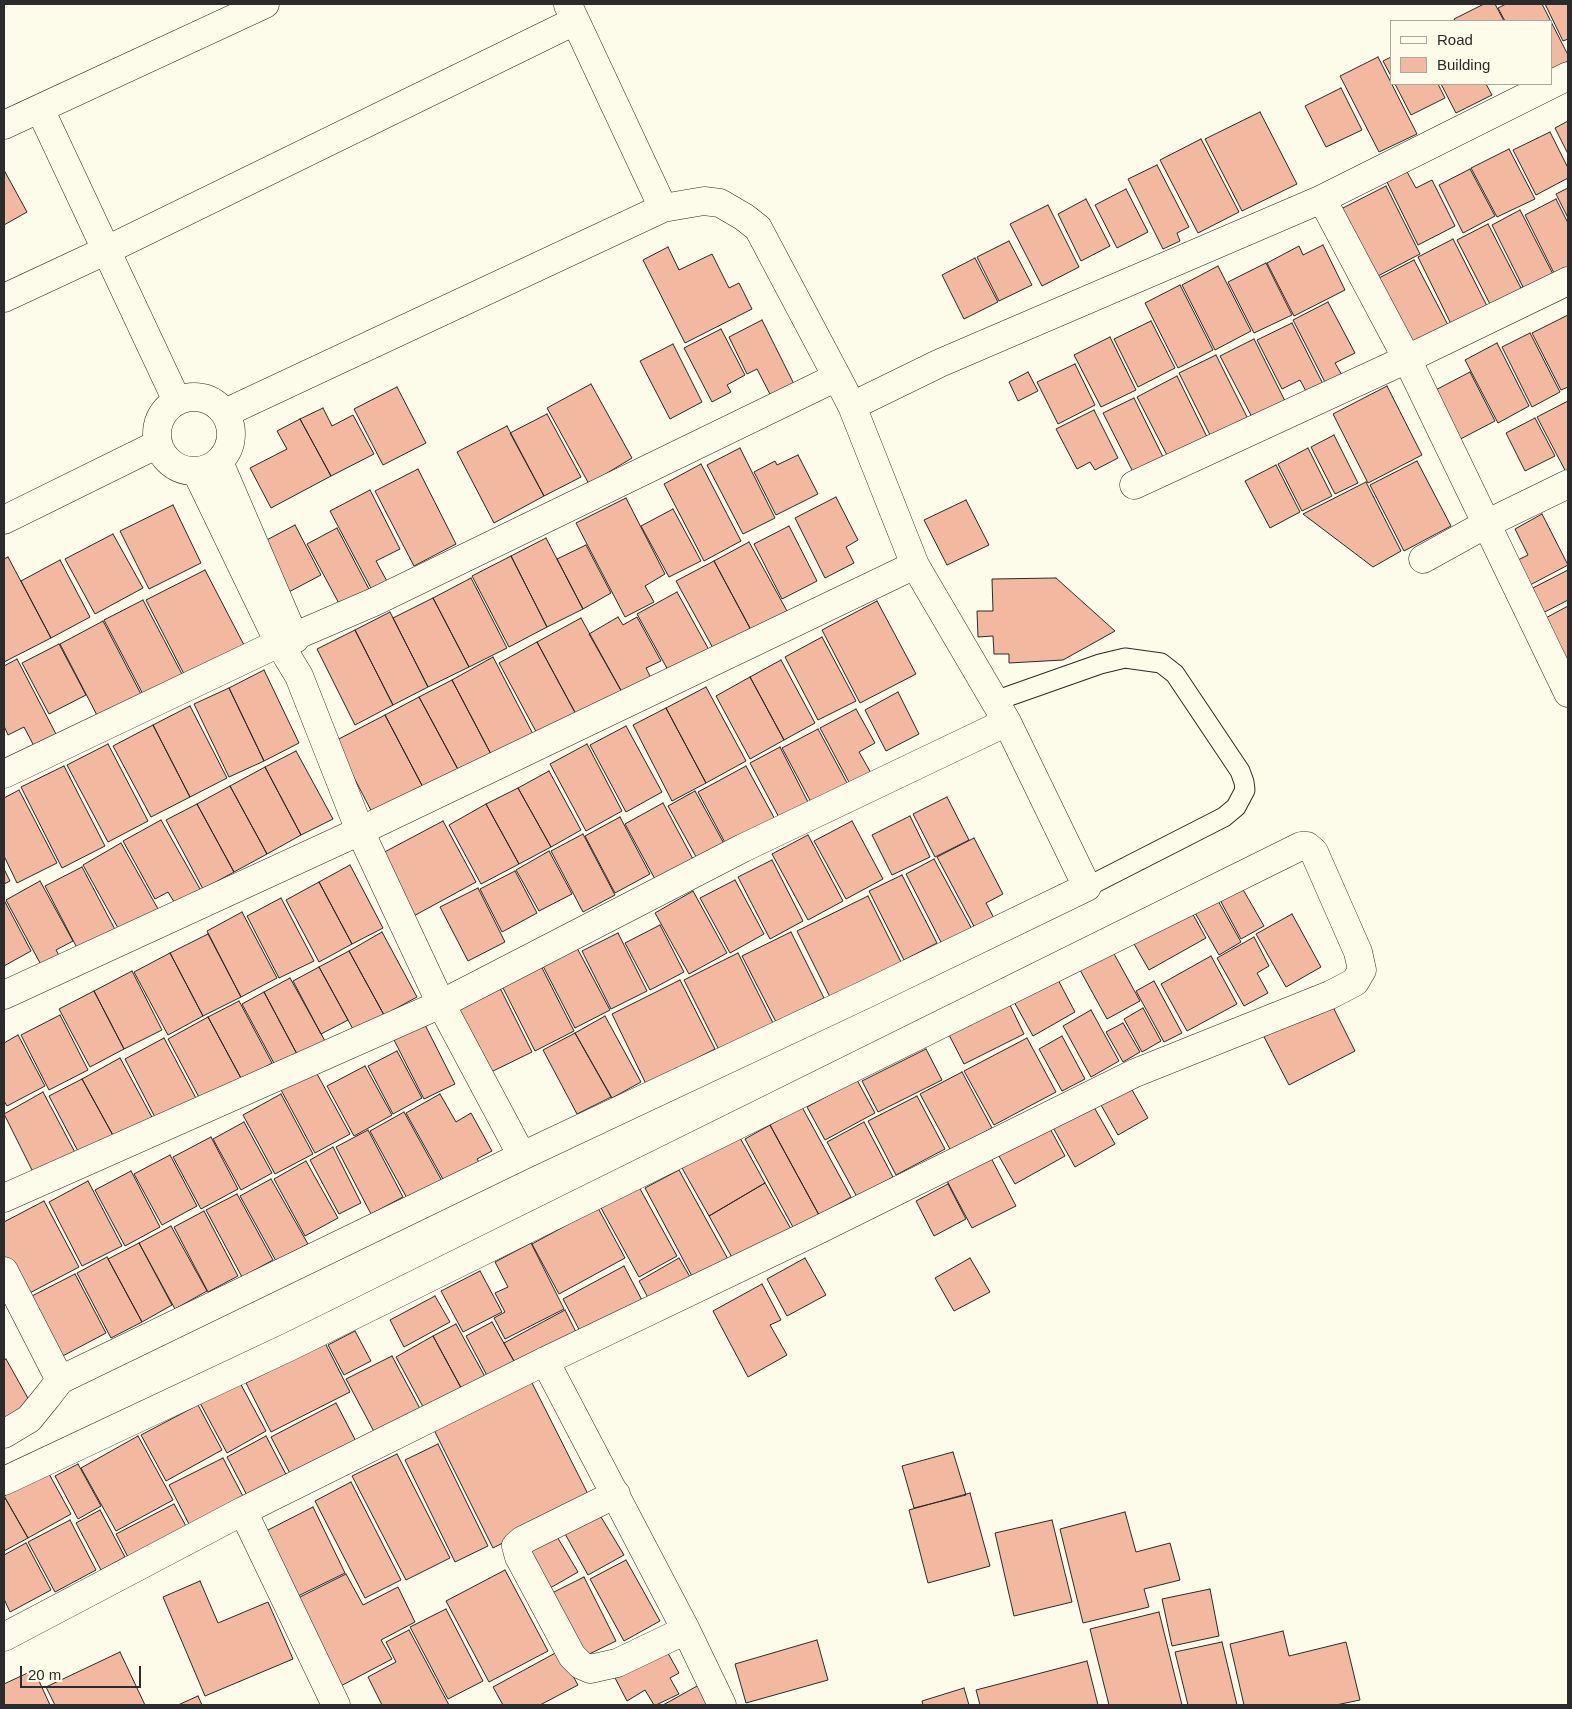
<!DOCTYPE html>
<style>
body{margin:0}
#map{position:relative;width:1572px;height:1709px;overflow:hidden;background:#fdfbea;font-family:Arial,sans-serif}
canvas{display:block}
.frame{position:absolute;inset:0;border:5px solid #2b2b2b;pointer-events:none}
.legend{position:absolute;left:1390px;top:20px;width:162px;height:65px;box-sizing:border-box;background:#fdfbea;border:1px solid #a9a89e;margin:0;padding:6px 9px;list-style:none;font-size:15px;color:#2b2b2b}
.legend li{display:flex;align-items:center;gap:10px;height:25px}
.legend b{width:25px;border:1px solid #a9a89e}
.scale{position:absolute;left:20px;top:1666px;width:121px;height:22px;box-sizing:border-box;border:2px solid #2b2b2b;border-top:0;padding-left:6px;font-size:15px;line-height:18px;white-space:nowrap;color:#2b2b2b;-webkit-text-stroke:4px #fdfbea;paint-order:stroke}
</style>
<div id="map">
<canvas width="1572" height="1709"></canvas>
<div class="frame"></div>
<ul class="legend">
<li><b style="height:6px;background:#fdfbea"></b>Road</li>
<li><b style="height:14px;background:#f2b8a0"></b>Building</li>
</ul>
<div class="scale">20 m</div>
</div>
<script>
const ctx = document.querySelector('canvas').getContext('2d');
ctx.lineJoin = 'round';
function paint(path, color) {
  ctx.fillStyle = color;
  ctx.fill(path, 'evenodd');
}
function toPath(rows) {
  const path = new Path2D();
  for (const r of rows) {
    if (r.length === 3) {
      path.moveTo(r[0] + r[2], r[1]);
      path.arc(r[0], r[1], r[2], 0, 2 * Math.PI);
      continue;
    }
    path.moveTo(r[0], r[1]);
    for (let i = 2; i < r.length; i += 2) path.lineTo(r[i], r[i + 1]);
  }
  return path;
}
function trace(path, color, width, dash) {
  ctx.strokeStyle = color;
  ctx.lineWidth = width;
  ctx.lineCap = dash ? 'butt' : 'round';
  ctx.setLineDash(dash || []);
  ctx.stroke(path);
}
const building = toPath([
 [1484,4,1495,4,1504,21,1455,21,1454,19,1484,4],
 [1506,4,1542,4,1568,55,1568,61,1551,70,1551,21,1505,21,1498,8,1506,4],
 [1545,4,1568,4,1568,39,1563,41,1545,4],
 [1378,57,1417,134,1379,152,1340,76,1378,57],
 [1391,57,1391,76,1383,61,1391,57],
 [1395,84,1438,84,1445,98,1411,115,1395,84],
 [1441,84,1486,84,1492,95,1456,113,1441,84],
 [1341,88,1362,130,1326,147,1305,106,1341,88],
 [1260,112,1297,184,1242,211,1205,139,1260,112],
 [1568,121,1568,154,1555,128,1568,121],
 [1550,132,1568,168,1568,178,1536,195,1513,150,1550,132],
 [1201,139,1239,212,1198,233,1160,160,1201,139],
 [1509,149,1535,199,1497,217,1471,168,1509,149],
 [1157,165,1189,227,1177,233,1180,241,1163,249,1128,179,1157,165],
 [1470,169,1495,216,1463,233,1439,185,1470,169],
 [4,170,27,212,4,225,4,170],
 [1406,170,1416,188,1432,180,1455,226,1418,245,1386,180,1406,170],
 [1386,186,1420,254,1376,277,1341,209,1386,186],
 [1568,188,1568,218,1556,194,1568,188],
 [1126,189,1148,232,1117,248,1095,205,1126,189],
 [1086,199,1110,246,1081,261,1058,214,1086,199],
 [1556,199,1568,223,1568,270,1556,277,1525,215,1556,199],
 [1048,205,1079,267,1042,286,1010,224,1048,205],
 [1520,210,1555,278,1526,293,1492,225,1520,210],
 [1488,224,1523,292,1492,308,1457,240,1488,224],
 [1453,239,1487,306,1451,324,1418,257,1453,239],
 [1009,241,1032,285,999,301,977,257,1009,241],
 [1323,245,1345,290,1294,316,1267,263,1299,246,1303,255,1323,245],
 [668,247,679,270,712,254,729,288,739,283,752,309,685,343,643,260,668,247],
 [975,258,998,302,964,319,942,275,975,258],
 [1414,260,1448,325,1410,344,1377,279,1414,260],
 [1266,263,1292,315,1254,333,1228,282,1266,263],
 [1218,266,1251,331,1215,350,1182,285,1218,266],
 [1180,285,1213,350,1178,368,1145,303,1180,285],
 [1328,302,1355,353,1335,363,1343,377,1327,386,1293,320,1328,302],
 [1568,315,1568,387,1561,390,1532,333,1568,315],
 [762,320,797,390,774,402,757,369,747,374,729,337,762,320],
 [1151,321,1175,368,1138,387,1114,339,1151,321],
 [1292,323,1324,386,1308,395,1300,380,1282,389,1257,340,1292,323],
 [721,329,745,375,727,385,731,392,712,402,684,348,721,329],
 [1530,333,1560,392,1532,407,1502,347,1530,333],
 [1110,337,1136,390,1101,407,1074,355,1110,337],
 [1254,339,1286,403,1253,419,1220,356,1254,339],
 [1497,343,1529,406,1498,423,1465,360,1497,343],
 [673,344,702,402,670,419,640,361,673,344],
 [1216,355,1248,419,1211,437,1179,373,1216,355],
 [1075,364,1095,405,1058,424,1037,382,1075,364],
 [1028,372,1038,391,1018,401,1009,382,1028,372],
 [1470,372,1495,421,1451,444,1426,395,1470,372],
 [1177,376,1208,439,1169,459,1137,397,1177,376],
 [591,384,632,458,589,484,547,408,591,384],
 [1387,386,1422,455,1368,483,1333,414,1387,386],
 [397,387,426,443,383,465,354,409,397,387],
 [1134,398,1164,459,1134,474,1103,413,1134,398],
 [1568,401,1568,474,1567,474,1537,417,1568,401],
 [323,408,332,426,353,415,374,454,331,476,300,419,323,408],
 [1094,410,1118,458,1095,470,1090,462,1077,469,1056,429,1094,410],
 [547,414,581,477,544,496,510,433,547,414],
 [1535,418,1555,456,1525,471,1506,433,1535,418],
 [300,419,331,476,271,508,250,468,287,449,277,431,300,419],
 [507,426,544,496,494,523,457,452,507,426],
 [1334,435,1358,483,1335,494,1311,447,1334,435],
 [740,448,775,518,743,534,707,465,740,448],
 [1308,448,1332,496,1302,511,1278,464,1308,448],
 [798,455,818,494,776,515,754,472,775,461,777,465,798,455],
 [1417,461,1451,526,1404,551,1370,485,1417,461],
 [701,464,741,541,704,561,664,484,701,464],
 [1276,465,1300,512,1270,528,1245,481,1276,465],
 [418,469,456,544,414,566,375,491,418,469],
 [1366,482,1401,551,1373,567,1303,514,1366,482],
 [370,490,400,549,376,561,388,583,373,592,330,511,370,490],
 [836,497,858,540,846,547,854,563,825,578,795,518,836,497],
 [626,498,665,574,645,586,654,602,625,617,576,523,626,498],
 [966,500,989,545,947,565,924,520,966,500],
 [173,505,201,563,149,589,120,531,173,505],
 [673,509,701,561,669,577,641,526,673,509],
 [1542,514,1568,565,1530,585,1518,560,1528,555,1515,529,1542,514],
 [295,525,321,575,285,594,259,544,295,525],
 [789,526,817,581,782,599,754,544,789,526],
 [337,528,371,593,342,609,307,544,337,528],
 [113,534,143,588,95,614,65,559,113,534],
 [546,538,583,609,547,627,511,556,546,538],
 [749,542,787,611,751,630,714,561,749,542],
 [586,545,611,593,583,609,557,559,586,545],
 [511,556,547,627,509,647,472,576,511,556],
 [8,557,51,638,4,662,4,559,8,557],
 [60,560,90,617,51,638,21,581,60,560],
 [714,561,751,630,714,650,676,581,714,561],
 [205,570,244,645,185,676,146,600,205,570],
 [1568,570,1568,600,1537,616,1525,592,1568,570],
 [471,578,507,648,469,667,433,598,471,578],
 [1056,578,1115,631,1063,660,1009,663,1009,654,994,654,993,636,978,637,977,611,993,611,992,579,1056,578],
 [677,592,709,650,669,672,637,614,677,592],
 [433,598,469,667,428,687,393,618,433,598],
 [143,600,184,678,145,698,104,620,143,600],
 [877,601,916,674,860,703,822,630,877,601],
 [1568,606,1568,672,1542,620,1568,606],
 [390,612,428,687,393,705,355,630,390,612],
 [618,617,623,625,637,617,661,661,646,668,651,678,623,694,589,634,618,617],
 [581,618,623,694,578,718,537,642,581,618],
 [103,621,143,698,100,721,60,644,103,621],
 [355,630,393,705,355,725,317,649,355,630],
 [822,637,856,701,818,720,785,657,822,637],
 [537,642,578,718,540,739,499,663,537,642],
 [59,644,86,695,49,714,22,663,59,644],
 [493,657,534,736,493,758,452,680,493,657],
 [17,659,56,734,34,746,24,727,8,735,4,726,4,666,17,659],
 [781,660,815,723,784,740,750,677,781,660],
 [264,670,299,743,264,761,229,688,264,670],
 [750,677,784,740,750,759,716,696,750,677],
 [452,680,493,758,461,775,419,697,452,680],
 [706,687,746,761,706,783,666,708,706,687],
 [229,688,264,761,229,777,194,704,229,688],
 [898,692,919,734,886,751,865,710,898,692],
 [419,697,461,775,426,793,385,715,419,697],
 [190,706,227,778,190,797,153,725,190,706],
 [666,708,706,783,672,801,633,725,666,708],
 [856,709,875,743,859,752,871,773,850,784,820,728,856,709],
 [385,715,426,793,376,820,335,741,385,715],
 [153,725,190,797,151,817,113,746,153,725],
 [626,726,662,792,626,812,590,745,626,726],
 [818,729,847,783,811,802,782,748,818,729],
 [108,744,148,821,108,842,67,765,108,744],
 [587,744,622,811,586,831,550,764,587,744],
 [780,747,811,808,782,823,750,763,780,747],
 [296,751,333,819,301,835,265,767,296,751],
 [64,766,105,846,62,868,21,787,64,766],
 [746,766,777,823,729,850,698,792,746,766],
 [265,767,301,835,267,854,230,786,265,767],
 [549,771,581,830,551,847,518,788,549,771],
 [230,786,267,854,234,872,197,804,230,786],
 [518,788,551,847,519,864,486,804,518,788],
 [19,790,57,863,17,883,4,856,4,798,19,790],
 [695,791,727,849,700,864,668,806,695,791],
 [947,797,969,840,935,857,913,814,947,797],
 [663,803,694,861,656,881,625,824,663,803],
 [197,804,234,872,203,889,166,820,197,804],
 [486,804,519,864,481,884,449,825,486,804],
 [910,816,930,857,892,875,872,835,910,816],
 [620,817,650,874,615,893,585,836,620,817],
 [161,820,204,896,179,910,168,892,155,899,123,841,161,820],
 [443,821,476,882,410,918,377,856,443,821],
 [852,821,883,879,846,899,814,841,852,821],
 [583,834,615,895,583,912,551,851,583,834],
 [808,835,843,901,808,920,772,854,808,835],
 [974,838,1003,894,986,903,996,922,977,932,937,857,974,838],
 [121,843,162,916,123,937,83,865,121,843],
 [549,851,572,894,539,911,516,870,549,851],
 [934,859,973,931,943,946,906,874,934,859],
 [772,860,803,921,770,939,738,877,772,860],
 [350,865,383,928,352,944,319,882,350,865],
 [82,867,120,939,77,948,45,886,82,867],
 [4,869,10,881,4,884,4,869],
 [515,871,537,913,502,932,480,889,515,871],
 [902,875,937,943,904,960,869,891,902,875],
 [735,880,764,934,730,953,700,898,735,880],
 [40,881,73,941,56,950,64,964,46,974,6,900,40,881],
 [319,882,352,944,319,962,286,900,319,882],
 [1241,886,1264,926,1241,939,1219,898,1241,886],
 [478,888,505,942,468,961,440,907,478,888],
 [693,891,727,953,689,974,655,913,693,891],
 [868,896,903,966,832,1001,797,931,868,896],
 [281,898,314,961,279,978,247,916,281,898],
 [1217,899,1241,942,1219,955,1194,911,1217,899],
 [4,900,31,951,4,966,4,900],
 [1191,911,1206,938,1149,970,1133,942,1191,911],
 [242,912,277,978,241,997,207,931,242,912],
 [1292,914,1321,967,1286,987,1256,934,1292,914],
 [660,925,684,972,650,990,625,943,660,925],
 [382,932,417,997,384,1015,349,951,382,932],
 [791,932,824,998,776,1022,742,956,791,932],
 [618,933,647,991,611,1009,582,951,618,933],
 [208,934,241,997,203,1016,170,953,208,934],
 [1254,937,1269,966,1257,973,1268,993,1244,1006,1217,958,1254,937],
 [577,948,610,1010,575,1028,543,966,577,948],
 [349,951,384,1015,354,1031,319,967,349,951],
 [1113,952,1140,1001,1107,1019,1080,970,1113,952],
 [170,953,203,1016,168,1035,134,972,170,953],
 [738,953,773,1023,719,1050,684,980,738,953],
 [1211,956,1237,1004,1187,1031,1161,984,1211,956],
 [540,964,574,1031,535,1051,501,984,540,964],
 [319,967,348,1020,321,1034,293,981,319,967],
 [132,971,162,1030,124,1049,94,991,132,971],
 [1056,976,1075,1012,1033,1036,1013,1000,1056,976],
 [290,978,325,1041,298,1056,264,992,290,978],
 [680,980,715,1049,646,1084,612,1014,680,980],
 [1154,981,1182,1033,1164,1042,1136,991,1154,981],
 [498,984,532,1052,489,1073,455,1005,498,984],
 [94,991,124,1049,90,1067,59,1009,94,991],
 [264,992,298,1056,276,1067,242,1004,264,992],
 [239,1001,272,1063,242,1080,208,1017,239,1001],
 [1008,1001,1024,1034,964,1064,947,1031,1008,1001],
 [1333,1007,1355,1051,1289,1085,1261,1031,1306,1008,1311,1018,1333,1007],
 [1143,1008,1161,1041,1142,1052,1124,1019,1143,1008],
 [1091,1010,1119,1061,1091,1077,1063,1026,1091,1010],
 [60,1015,88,1070,49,1090,21,1035,60,1015],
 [605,1016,641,1082,612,1098,575,1033,605,1016],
 [208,1017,242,1080,201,1101,168,1039,208,1017],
 [424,1023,455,1084,424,1099,393,1038,424,1023],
 [1123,1023,1140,1052,1123,1062,1106,1032,1123,1023],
 [575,1033,611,1097,577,1114,543,1050,575,1033],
 [18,1035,45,1086,7,1106,4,1101,4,1043,18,1035],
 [1062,1036,1085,1079,1062,1091,1039,1049,1062,1036],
 [164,1038,198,1102,158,1123,125,1059,164,1038],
 [1027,1038,1056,1092,994,1125,964,1071,1027,1038],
 [926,1049,942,1080,878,1112,862,1081,926,1049],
 [397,1051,422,1098,393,1114,368,1066,397,1051],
 [120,1058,153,1119,115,1139,82,1079,120,1058],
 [365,1066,392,1115,354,1136,327,1086,365,1066],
 [316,1072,350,1134,315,1153,281,1090,316,1072],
 [962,1072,992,1128,951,1151,920,1094,962,1072],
 [82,1079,115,1139,81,1157,49,1096,82,1079],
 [857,1080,875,1113,825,1140,807,1107,857,1080],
 [1127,1081,1148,1118,1118,1135,1097,1098,1127,1081],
 [43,1092,78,1158,37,1180,4,1114,43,1092],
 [281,1094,313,1154,275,1174,243,1115,281,1094],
 [440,1094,456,1122,471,1113,492,1151,477,1159,479,1162,444,1181,406,1113,440,1094],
 [917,1096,945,1149,896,1175,868,1121,917,1096],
 [1091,1102,1115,1144,1075,1167,1051,1124,1091,1102],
 [802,1107,851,1197,819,1215,770,1125,802,1107],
 [404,1112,442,1181,408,1200,370,1131,404,1112],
 [244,1122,272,1173,241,1190,213,1139,244,1122],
 [864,1122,893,1177,857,1197,827,1142,864,1122],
 [1047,1123,1065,1156,1015,1184,996,1151,1047,1123],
 [770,1125,819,1215,794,1229,745,1139,770,1125],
 [368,1130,403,1197,371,1214,336,1147,368,1130],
 [739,1136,765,1183,709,1216,682,1168,739,1136],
 [211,1137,238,1189,201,1209,173,1157,211,1137],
 [333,1147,361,1203,339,1214,310,1160,333,1147],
 [170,1155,197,1206,162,1225,134,1174,170,1155],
 [990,1156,1016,1206,972,1228,946,1179,990,1156],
 [306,1161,338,1218,305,1236,274,1179,306,1161],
 [679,1170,729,1261,694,1280,645,1188,679,1170],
 [131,1171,160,1227,125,1246,95,1190,131,1171],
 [271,1179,308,1244,276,1261,240,1196,271,1179],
 [88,1181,122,1246,82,1266,49,1202,88,1181],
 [765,1183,791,1229,734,1261,709,1216,765,1183],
 [948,1184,966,1219,934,1236,916,1201,948,1184],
 [639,1187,677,1256,639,1277,601,1208,639,1187],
 [237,1194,273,1260,242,1277,206,1210,237,1194],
 [44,1201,79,1267,24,1296,4,1256,4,1222,44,1201],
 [598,1208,625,1258,559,1294,532,1244,598,1208],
 [204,1211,238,1276,208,1292,174,1227,204,1211],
 [171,1226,207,1291,175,1309,139,1243,171,1226],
 [139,1243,172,1305,142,1322,108,1259,139,1243],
 [531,1243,564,1309,505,1339,494,1318,505,1312,495,1293,508,1287,495,1262,531,1243],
 [107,1257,142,1322,111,1338,77,1273,107,1257],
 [679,1258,693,1282,652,1305,639,1281,679,1258],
 [805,1258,826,1295,787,1316,767,1279,805,1258],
 [970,1258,990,1292,954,1311,935,1278,970,1258],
 [624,1266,644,1304,583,1337,563,1299,624,1266],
 [480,1271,502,1312,463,1332,441,1291,480,1271],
 [75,1274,106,1333,57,1359,26,1299,75,1274],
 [762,1284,781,1320,770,1325,787,1355,748,1377,713,1311,762,1284],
 [435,1296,450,1322,404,1347,390,1320,435,1296],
 [565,1310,579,1338,519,1370,504,1343,565,1310],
 [492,1322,519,1370,492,1385,466,1336,492,1322],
 [456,1324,489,1384,466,1397,433,1336,456,1324],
 [355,1331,371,1361,344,1375,328,1345,355,1331],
 [433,1336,466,1397,428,1416,396,1357,433,1336],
 [325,1343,350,1392,271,1432,246,1383,325,1343],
 [392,1356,425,1418,379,1441,346,1379,392,1356],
 [6,1359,34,1409,4,1426,4,1360,6,1359],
 [239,1381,266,1431,227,1453,200,1403,239,1381],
 [531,1381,590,1498,493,1548,434,1430,531,1381],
 [336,1403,360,1449,295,1483,271,1437,336,1403],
 [198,1405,222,1450,166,1481,141,1435,198,1405],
 [138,1436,173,1500,116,1531,81,1468,138,1436],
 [266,1436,290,1482,251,1503,227,1457,266,1436],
 [438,1444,488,1546,455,1562,405,1460,438,1444],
 [953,1452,966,1495,914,1508,902,1466,953,1452],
 [397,1454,450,1558,406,1580,352,1476,397,1454],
 [223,1458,246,1502,192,1530,169,1485,223,1458],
 [78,1464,101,1506,78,1519,55,1476,78,1464],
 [48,1472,71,1514,28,1538,4,1496,48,1472],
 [351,1482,401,1580,365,1598,315,1501,351,1482],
 [970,1493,990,1566,928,1583,909,1510,970,1493],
 [4,1496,28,1538,4,1551,4,1496],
 [174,1504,187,1528,129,1559,116,1534,174,1504],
 [313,1507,345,1573,296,1597,264,1532,313,1507],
 [100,1510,125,1557,101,1570,76,1523,100,1510],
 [598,1512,624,1555,588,1575,564,1532,598,1512],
 [1125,1512,1136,1552,1170,1543,1180,1580,1144,1589,1149,1607,1083,1623,1060,1529,1125,1512],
 [70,1520,96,1570,55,1592,28,1542,70,1520],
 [1052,1520,1072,1602,1014,1616,995,1533,1052,1520],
 [556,1535,578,1572,545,1591,524,1554,556,1535],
 [26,1543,51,1590,10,1612,4,1599,4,1555,26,1543],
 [626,1560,660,1621,624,1641,590,1579,626,1560],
 [505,1570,548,1651,489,1682,446,1601,505,1570],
 [346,1574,363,1605,398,1587,415,1622,381,1640,392,1659,337,1688,292,1601,346,1574],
 [584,1577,616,1641,577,1660,546,1596,584,1577],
 [200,1581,218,1623,268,1602,293,1659,205,1696,163,1597,200,1581],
 [1210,1589,1219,1636,1172,1646,1162,1599,1210,1589],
 [446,1609,483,1681,448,1699,410,1627,446,1609],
 [1159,1612,1182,1705,1109,1705,1090,1629,1159,1612],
 [409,1630,449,1705,382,1705,368,1677,396,1662,386,1642,409,1630],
 [1283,1631,1289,1656,1346,1642,1360,1700,1336,1705,1244,1705,1230,1644,1283,1631],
 [817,1640,828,1680,746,1703,735,1664,817,1640],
 [1222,1642,1237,1705,1188,1705,1175,1652,1222,1642],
 [664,1646,679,1673,670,1678,679,1694,656,1705,654,1705,645,1690,627,1701,613,1674,664,1646],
 [559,1651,578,1685,540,1705,503,1705,493,1687,559,1651],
 [120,1652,145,1705,55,1705,46,1687,120,1652],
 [1087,1661,1098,1705,980,1705,976,1690,1087,1661],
 [34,1670,50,1705,4,1705,4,1684,34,1670],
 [699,1685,710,1705,663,1705,699,1685],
 [964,1688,969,1705,923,1705,922,1701,964,1688],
 [198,1696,202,1705,178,1705,198,1696]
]);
const lane = toPath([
 [995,701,1100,664,1125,658,1161,663,1175,674,1240,771,1244,782,1245,790,1236,807,1224,817,1087,887]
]);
const street = toPath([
 [568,5,663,208],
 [40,109,177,401],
 [4,125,265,4],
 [1322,199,1407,359,1568,281],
 [4,298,107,250,575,21],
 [194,434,37],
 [852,406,940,363,1322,199,1568,76],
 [219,462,295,639],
 [196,471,279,643,299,676,360,831,441,1004,522,1156],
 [1134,485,1407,359,1568,693],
 [4,520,158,444],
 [1423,559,1488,523,1568,484],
 [4,774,279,643,374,602,837,377,758,228,744,217,720,203,704,201,663,208,225,413],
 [4,995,360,831,915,565],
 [4,1198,441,1004,743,848,1007,722],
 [4,1271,60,1380,47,1397,29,1419,4,1434],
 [545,1361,686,1630],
 [60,1380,522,1156,864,995,1087,887,1007,722,915,565,852,406,837,377],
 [4,1481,291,1346,1301,846,1307,846,1314,852,1358,952,1362,970,1355,982,1330,995,1135,1073,810,1234,545,1361,243,1511,4,1637],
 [616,1494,523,1540,516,1546,519,1557,572,1656,581,1665,590,1669,617,1663,686,1630,722,1705],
 [243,1511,336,1705]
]);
paint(building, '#f2b8a0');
trace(building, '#2b2b2b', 1);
trace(lane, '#2b2b2b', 21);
trace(street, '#2b2b2b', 29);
trace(lane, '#fdfbea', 19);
trace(street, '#fdfbea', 28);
</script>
